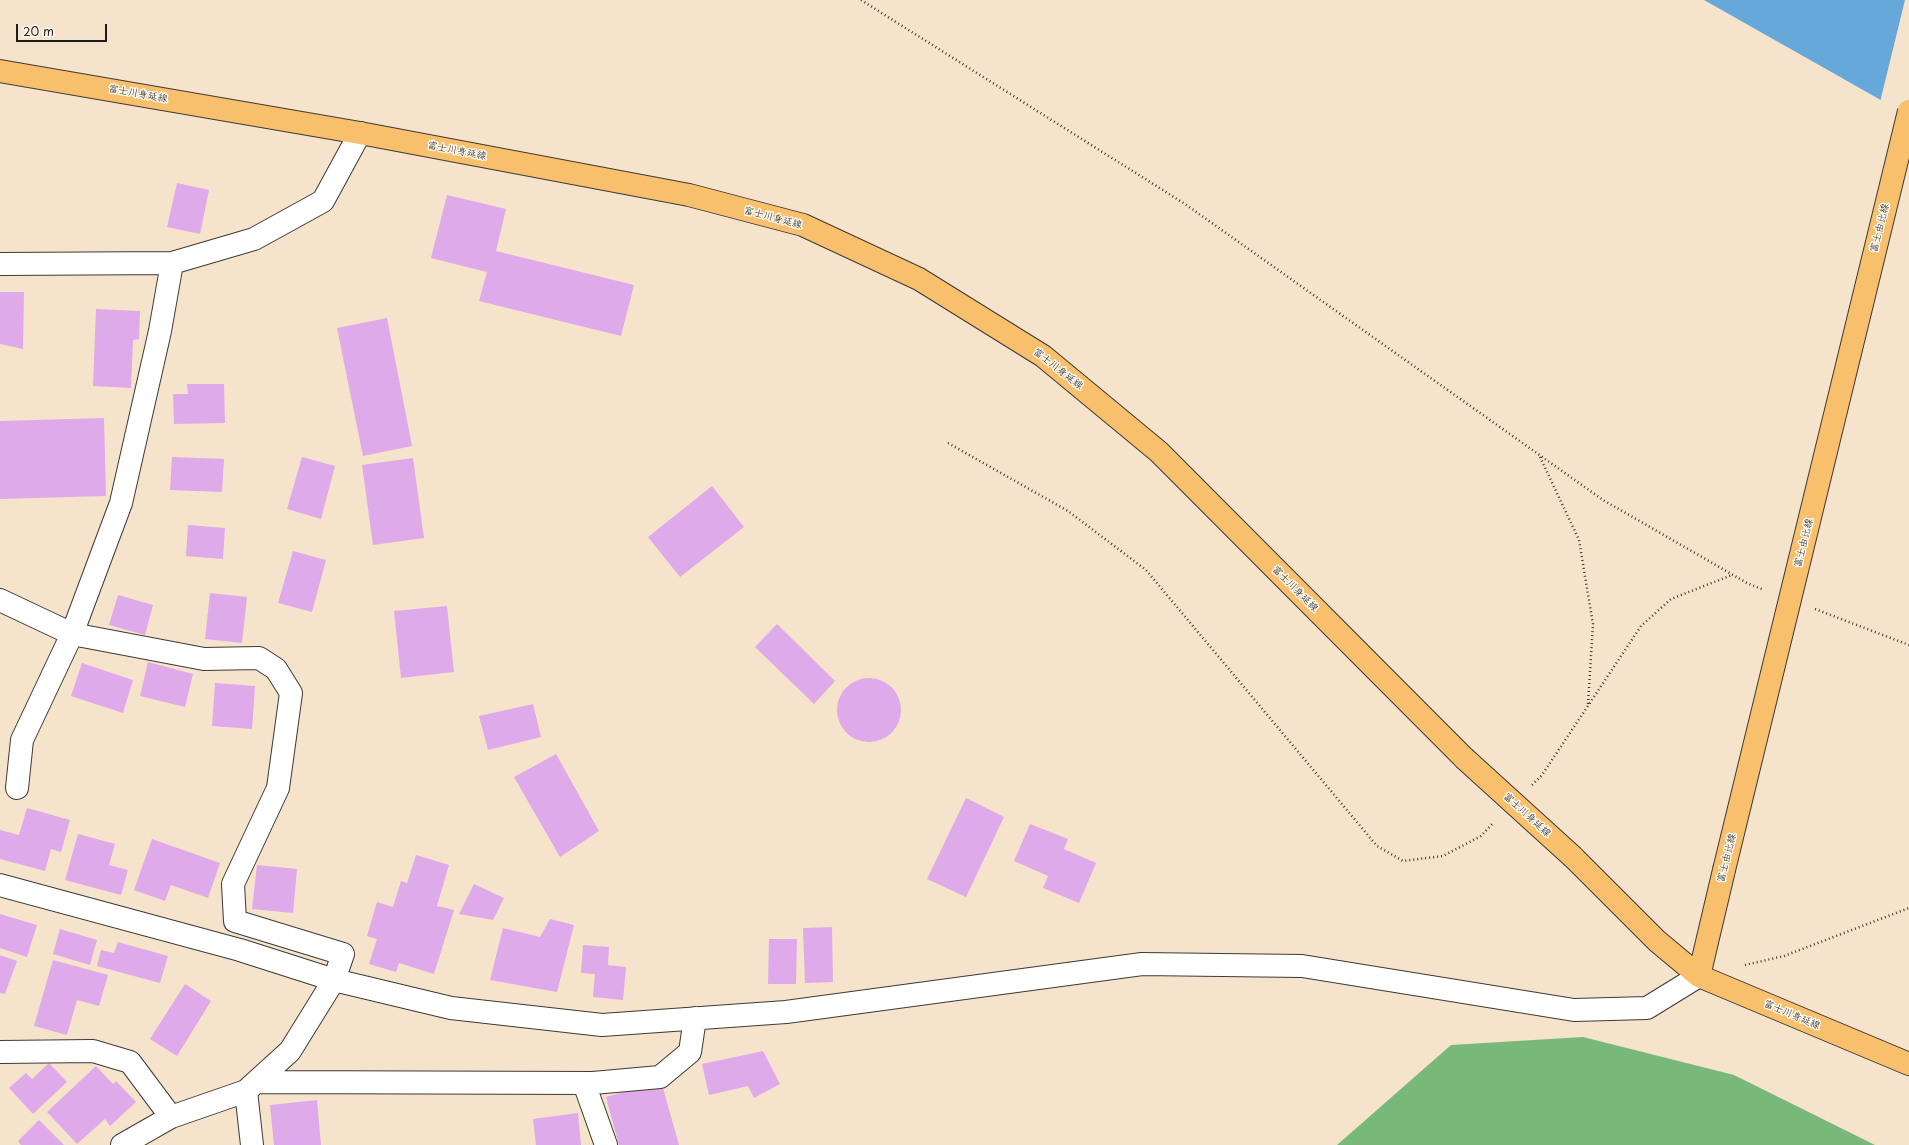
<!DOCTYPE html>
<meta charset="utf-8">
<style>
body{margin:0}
#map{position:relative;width:1909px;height:1145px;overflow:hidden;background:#f6e3cb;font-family:"Playpen Sans",sans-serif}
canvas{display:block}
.scale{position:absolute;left:16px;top:24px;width:91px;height:18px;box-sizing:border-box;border:2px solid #1c1c1c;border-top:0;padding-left:5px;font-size:12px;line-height:14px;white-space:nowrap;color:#1c1c1c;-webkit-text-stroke:3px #fbf7ec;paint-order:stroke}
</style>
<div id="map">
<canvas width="1909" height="1145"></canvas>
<div class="scale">20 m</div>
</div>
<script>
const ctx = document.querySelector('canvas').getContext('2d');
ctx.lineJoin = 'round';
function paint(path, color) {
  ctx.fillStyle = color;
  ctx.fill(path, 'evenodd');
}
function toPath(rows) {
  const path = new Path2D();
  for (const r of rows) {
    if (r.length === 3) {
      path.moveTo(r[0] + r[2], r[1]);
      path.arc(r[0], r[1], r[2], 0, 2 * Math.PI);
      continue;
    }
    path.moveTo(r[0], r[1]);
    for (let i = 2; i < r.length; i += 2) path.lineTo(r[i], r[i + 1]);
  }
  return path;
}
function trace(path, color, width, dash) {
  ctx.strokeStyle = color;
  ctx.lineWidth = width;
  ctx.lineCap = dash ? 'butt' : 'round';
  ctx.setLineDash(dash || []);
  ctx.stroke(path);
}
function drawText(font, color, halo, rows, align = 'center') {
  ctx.font = font + ' "Playpen Sans","Klee One",sans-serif';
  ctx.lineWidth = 3;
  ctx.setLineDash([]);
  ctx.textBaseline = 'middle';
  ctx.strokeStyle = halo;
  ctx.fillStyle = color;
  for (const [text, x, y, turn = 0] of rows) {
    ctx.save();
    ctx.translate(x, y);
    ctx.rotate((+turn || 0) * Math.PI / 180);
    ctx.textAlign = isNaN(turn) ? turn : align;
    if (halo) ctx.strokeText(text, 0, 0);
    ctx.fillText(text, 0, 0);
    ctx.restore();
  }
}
const forest = toPath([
 [1583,1037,1734,1075,1875,1145,1337,1145,1451,1045]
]);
const water = toPath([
 [1704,0,1909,0,1909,120,1879,99]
]);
const pier = toPath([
 [1905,0,1909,0,1909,122,1880,102]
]);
const building = toPath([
 [177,183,209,190,200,234,167,227],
 [447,195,506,209,496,251,634,285,621,336,479,301,487,272,431,258],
 [0,292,24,292,23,349,0,344],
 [96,309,140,311,139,339,133,340,131,388,93,386],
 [387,318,412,446,363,456,337,328],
 [187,384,224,384,225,423,174,424,173,394,188,394],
 [104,418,106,496,0,499,0,421],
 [172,457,224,459,222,492,170,490],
 [302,457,335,466,321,519,287,509],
 [413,458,424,538,373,545,362,465],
 [712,486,744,527,680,577,648,537],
 [188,525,225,528,223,559,186,556],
 [293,551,326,560,312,612,278,603],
 [210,593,247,597,242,643,205,639],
 [118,595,153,605,145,635,109,625],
 [447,606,454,672,401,678,394,611],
 [777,624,835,681,814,704,755,647],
 [148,662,193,674,185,707,140,696],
 [82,663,133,680,123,713,71,696],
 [869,710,32],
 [215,683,255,686,252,729,212,726],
 [533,704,541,737,488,750,479,716],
 [556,754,599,831,560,857,514,777],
 [966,798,1004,817,966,897,927,879],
 [27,808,70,820,61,852,51,849,45,871,0,859,0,830,19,835],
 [1030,824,1068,839,1064,849,1096,863,1079,903,1043,888,1048,876,1014,861],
 [78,834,115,844,109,865,128,870,121,895,65,880],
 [152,839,220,863,208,898,171,885,165,901,134,890],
 [416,855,449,865,437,906,454,910,434,974,399,963,396,972,369,964,377,939,367,936,377,902,393,907,401,881,407,883],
 [257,865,297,869,293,913,252,909],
 [474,884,504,898,493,920,459,914],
 [0,914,37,925,27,957,0,948],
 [550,919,574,925,557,992,490,980,503,928,540,937],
 [832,927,833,982,805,983,803,928],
 [60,929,97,940,90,965,53,954],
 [769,939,797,939,796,984,768,984],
 [118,942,168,956,160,983,97,966,101,950,114,953],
 [583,945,609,947,608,965,626,967,623,1000,593,997,595,974,581,973],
 [0,955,17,961,5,994,0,993],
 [53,960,108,975,99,1006,77,1000,67,1035,34,1026],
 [185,984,211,1001,177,1056,150,1039],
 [763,1051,780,1084,754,1098,748,1086,709,1095,702,1064],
 [49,1063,67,1082,33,1114,9,1088,26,1073,32,1079],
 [96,1066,113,1084,116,1081,136,1102,110,1126,105,1119,77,1144,47,1112],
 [661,1081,679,1145,619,1145,606,1097],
 [317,1100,321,1145,274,1145,270,1105],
 [578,1113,581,1145,536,1145,533,1119],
 [39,1120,64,1145,21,1145,18,1141]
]);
const path = toPath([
 [861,0,1185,204,1603,500,1747,583,1764,590],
 [948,443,1068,511,1146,570,1377,846,1403,861,1443,856,1481,836,1494,822],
 [1540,457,1579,540,1593,624,1588,704],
 [1815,609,1909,645],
 [1532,785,1542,775,1641,626,1671,599,1732,575],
 [1745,965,1784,956,1909,908]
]);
const minor = toPath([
 [0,264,172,263,254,239,323,201,360,133],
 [0,600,72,634,22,740,17,788],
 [0,885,240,950,334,980,451,1008,602,1025,786,1012,1142,964,1302,966,1574,1010,1647,1008,1699,976],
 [0,1052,93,1051,130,1062,171,1117],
 [256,1082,593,1083,660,1077,690,1052,695,1018],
 [584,1083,606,1145],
 [246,1091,252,1145],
 [122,1145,171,1117,246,1091,290,1051,334,980,343,954,235,921,233,884,278,788,291,693,276,669,259,658,204,659,72,634,121,503,160,331,172,263]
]);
const major = toPath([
 [0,71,360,133,689,195,803,225,919,279,1043,356,1159,452,1464,758],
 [1573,857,1657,941,1699,976,1909,1064],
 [1699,976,1724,870]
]);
const majorBridge = toPath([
 [1464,758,1573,857],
 [1724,870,1909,111]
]);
const streetNames = [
 ["富士川身延線",138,94,10],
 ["富士川身延線",457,151,11],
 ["富士川身延線",773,218,15],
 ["富士由比線",1880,228,-76],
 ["富士川身延線",1058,369,38],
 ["富士由比線",1804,543,-76],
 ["富士川身延線",1295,589,45],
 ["富士川身延線",1527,815,42],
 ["富士由比線",1727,858,-76],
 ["富士川身延線",1792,1015,23]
];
paint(forest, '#78b879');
paint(water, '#65a8d9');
paint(pier, '#f6e3cb');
paint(building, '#dfaae9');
trace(minor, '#3d3a36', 24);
trace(major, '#3d3a36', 24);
trace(path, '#3d3a36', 2.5, [1, 3]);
trace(minor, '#fff', 22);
trace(major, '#f8bf6c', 22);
trace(majorBridge, '#3d3a36', 24, []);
trace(majorBridge, '#f8bf6c', 22);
drawText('10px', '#1c1c1c', '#fbf7ec', streetNames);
</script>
